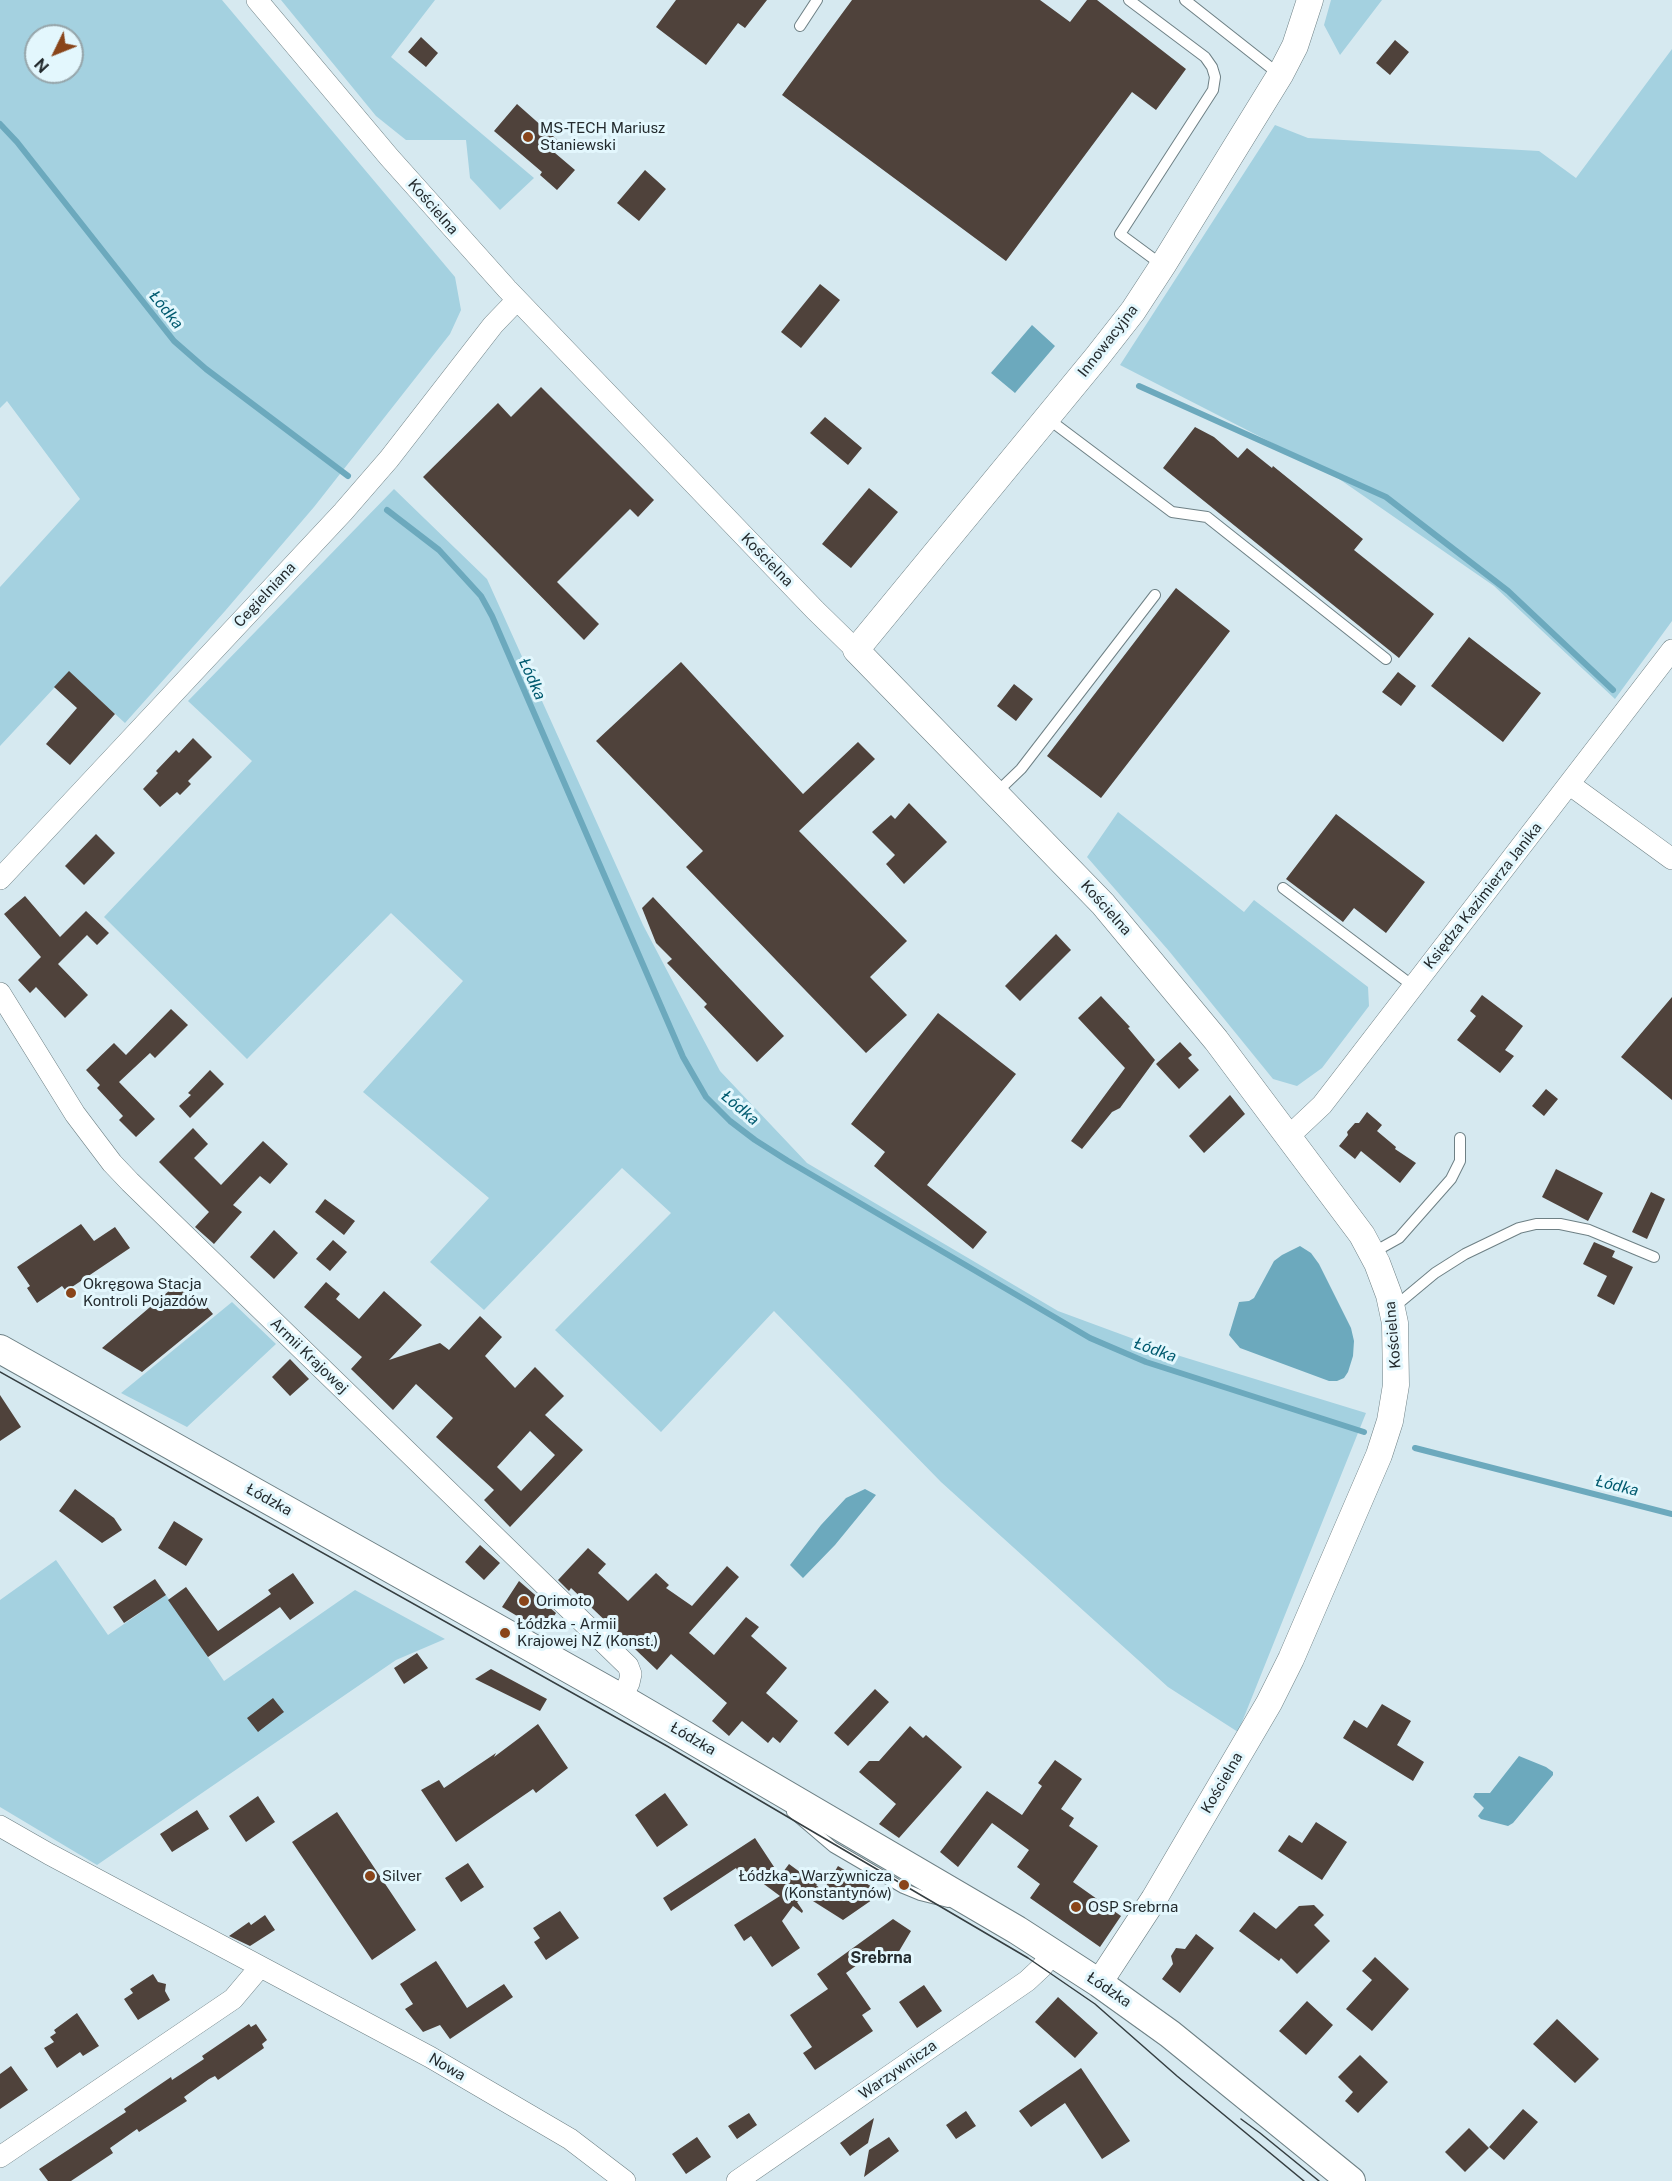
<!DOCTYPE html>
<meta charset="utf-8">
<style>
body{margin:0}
#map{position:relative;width:1672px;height:2181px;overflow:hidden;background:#d6e9f0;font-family:"Public Sans",sans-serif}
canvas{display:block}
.north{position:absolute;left:24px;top:24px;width:60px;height:60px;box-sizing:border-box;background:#e3f7fd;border:2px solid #96a5aa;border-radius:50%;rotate:227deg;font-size:16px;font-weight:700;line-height:24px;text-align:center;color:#232a2d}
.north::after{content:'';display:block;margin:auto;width:21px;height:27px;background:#89451a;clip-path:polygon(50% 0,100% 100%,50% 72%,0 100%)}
</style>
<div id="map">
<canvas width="1672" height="2181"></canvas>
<div class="north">N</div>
</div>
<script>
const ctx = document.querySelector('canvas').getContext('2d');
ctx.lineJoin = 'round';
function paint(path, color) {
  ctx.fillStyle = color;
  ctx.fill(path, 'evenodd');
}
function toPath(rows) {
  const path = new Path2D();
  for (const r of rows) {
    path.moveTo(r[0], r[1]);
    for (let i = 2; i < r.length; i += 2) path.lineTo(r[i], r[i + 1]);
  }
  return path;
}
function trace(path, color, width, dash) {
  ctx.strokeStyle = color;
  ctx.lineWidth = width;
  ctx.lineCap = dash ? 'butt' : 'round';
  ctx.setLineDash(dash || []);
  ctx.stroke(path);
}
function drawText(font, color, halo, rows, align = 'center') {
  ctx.font = font + ' "Public Sans",sans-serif';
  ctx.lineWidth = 6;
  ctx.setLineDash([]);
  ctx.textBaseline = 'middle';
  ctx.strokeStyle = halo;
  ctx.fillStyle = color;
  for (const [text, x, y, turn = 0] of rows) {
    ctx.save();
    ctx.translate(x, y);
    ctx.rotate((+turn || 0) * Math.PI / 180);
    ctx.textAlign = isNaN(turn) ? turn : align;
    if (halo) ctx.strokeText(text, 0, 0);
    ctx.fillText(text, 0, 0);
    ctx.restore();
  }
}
const green = toPath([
 [0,0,222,0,455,277,461,310,450,334,314,507,225,611,125,723,69,672,0,746,0,587,80,499,7,401,0,408],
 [36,36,72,36,72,72,36,72],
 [281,0,435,0,391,57,534,178,500,210,470,178,466,140,406,140,376,116],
 [1331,0,1382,0,1340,55,1324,25],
 [1672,49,1672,621,1615,699,1494,586,1329,472,1120,365,1275,125,1308,138,1539,151,1576,178],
 [394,489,487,579,643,925,720,1071,807,1163,1058,1311,1180,1356,1366,1413,1238,1732,1168,1687,941,1482,774,1311,661,1432,555,1330,671,1213,622,1168,484,1310,430,1262,489,1198,363,1092,463,981,391,913,247,1059,104,917,252,761,188,701],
 [1118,812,1244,912,1254,900,1368,987,1369,1006,1322,1068,1297,1086,1273,1079,1169,951,1087,857],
 [232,1302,276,1344,187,1427,121,1393],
 [56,1560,108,1635,166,1595,224,1681,355,1590,445,1639,396,1660,97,1865,0,1807,0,1600]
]);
const water = toPath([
 [1032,325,1055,346,1015,393,991,373],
 [1300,1246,1311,1253,1319,1264,1351,1328,1354,1341,1353,1356,1348,1372,1344,1378,1337,1381,1329,1381,1240,1348,1229,1335,1239,1302,1249,1301,1254,1298,1274,1261,1282,1255],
 [865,1489,876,1495,835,1545,803,1578,790,1565,821,1525,846,1498],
 [1519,1756,1546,1767,1553,1772,1553,1775,1513,1823,1508,1826,1481,1819,1478,1816,1484,1808,1473,1797,1475,1793,1490,1793]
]);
const stream = toPath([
 [0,124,17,142,174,341,206,369,348,476],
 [1139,386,1386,497,1508,591,1613,690],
 [387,510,439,550,481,596,492,616,683,1057,706,1097,730,1121,755,1140,788,1161,1090,1338,1146,1362,1364,1432],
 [1415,1448,1672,1514]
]);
const building = toPath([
 [676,0,767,0,745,28,738,23,706,65,656,27],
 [852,0,1040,0,1070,22,1087,0,1097,0,1186,69,1156,110,1132,92,1006,261,782,95],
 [421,37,438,53,426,67,408,52],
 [1395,40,1409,52,1390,75,1376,63],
 [517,104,562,144,555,153,575,170,557,190,540,175,542,172,494,131],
 [645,170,666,189,639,221,617,203],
 [820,284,840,300,801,348,781,332],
 [541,387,654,500,638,517,630,509,557,582,599,624,584,640,423,477,498,403,511,417],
 [825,417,862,448,848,465,810,433],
 [1195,427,1214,437,1238,458,1247,448,1272,468,1273,466,1363,539,1354,550,1434,614,1399,658,1163,468],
 [869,488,898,512,851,568,822,544],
 [1176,588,1230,631,1101,798,1047,756],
 [1469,637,1541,693,1503,742,1431,686],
 [681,662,803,794,858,742,875,759,799,831,907,941,870,977,907,1015,866,1053,686,867,703,851,596,741],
 [69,671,115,714,70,765,46,744,77,708,54,687],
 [1398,672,1416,686,1401,706,1382,692],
 [1014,684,1033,699,1016,721,997,706],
 [193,738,212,757,188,781,191,784,180,795,177,792,160,807,143,789,158,773,156,771,176,750,179,753],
 [909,803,947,842,904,884,886,864,895,855,872,832,891,815,895,819],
 [1336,814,1425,882,1386,933,1354,908,1343,922,1286,879],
 [96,834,115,853,84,885,65,866],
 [25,896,60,937,86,911,109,933,97,945,87,935,58,964,88,995,65,1018,36,987,30,993,18,980,41,957,4,914],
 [653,897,784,1036,757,1062,704,1007,707,1004,667,963,672,959,656,943,642,908],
 [1056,934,1071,950,1020,1001,1005,986],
 [1482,995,1523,1026,1505,1050,1514,1056,1500,1073,1457,1040,1476,1016,1470,1011],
 [1101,996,1130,1027,1128,1028,1155,1060,1120,1108,1112,1112,1082,1149,1071,1141,1125,1068,1078,1018],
 [1672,997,1672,1100,1621,1057],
 [171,1009,188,1025,155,1058,150,1053,119,1082,155,1119,136,1137,119,1120,123,1116,97,1088,100,1085,86,1070,114,1043,126,1055],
 [938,1013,1016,1074,927,1185,987,1232,973,1249,874,1166,885,1152,851,1124],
 [1180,1042,1192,1055,1188,1058,1199,1070,1179,1089,1156,1064],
 [210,1070,224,1084,190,1118,179,1106,191,1095,188,1093],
 [1546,1089,1558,1099,1544,1116,1532,1106],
 [1230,1095,1245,1114,1204,1153,1189,1136],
 [1367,1112,1382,1125,1377,1131,1396,1147,1395,1149,1416,1163,1400,1183,1361,1151,1355,1159,1339,1146,1348,1135,1347,1132,1355,1123,1359,1123],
 [193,1128,208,1144,194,1158,221,1185,263,1141,288,1164,270,1184,260,1176,233,1205,242,1212,214,1244,195,1227,209,1212,159,1162],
 [1556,1169,1603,1193,1588,1221,1542,1197],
 [1651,1192,1665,1199,1647,1239,1632,1232],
 [325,1199,355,1221,344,1235,315,1212],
 [81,1224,94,1241,115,1227,130,1248,66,1291,62,1286,37,1303,27,1288,30,1286,17,1267],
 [274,1230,298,1253,274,1279,250,1257],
 [333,1240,347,1252,330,1271,316,1259],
 [1594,1242,1615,1251,1612,1257,1633,1267,1614,1305,1597,1296,1607,1276,1583,1264],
 [183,1279,213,1314,142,1372,102,1348],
 [326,1282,340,1294,336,1299,359,1319,384,1291,422,1325,389,1360,440,1343,449,1350,480,1316,502,1337,485,1356,515,1388,535,1367,564,1396,545,1415,583,1450,510,1527,484,1500,494,1490,436,1437,453,1418,416,1384,393,1410,351,1369,362,1357,304,1307],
 [530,1431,555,1455,521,1491,497,1467],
 [290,1359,309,1379,290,1396,272,1377],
 [0,1395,21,1427,0,1441],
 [75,1489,114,1518,122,1530,102,1543,59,1511],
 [174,1521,203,1539,186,1566,158,1548],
 [480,1545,500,1563,484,1580,465,1562],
 [588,1548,606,1564,598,1573,628,1601,656,1573,669,1585,666,1588,692,1606,727,1566,739,1577,689,1633,714,1655,746,1617,759,1627,751,1636,787,1668,766,1693,798,1721,780,1743,773,1737,768,1743,742,1721,729,1736,712,1721,727,1703,671,1654,657,1670,571,1588,569,1591,558,1580],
 [293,1573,314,1603,290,1620,280,1607,208,1657,168,1600,186,1587,218,1631,271,1594,268,1590],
 [155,1579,166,1595,124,1623,113,1607],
 [519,1581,556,1613,544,1632,502,1607],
 [417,1653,428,1668,404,1684,394,1668],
 [491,1669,547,1699,540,1711,475,1679],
 [875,1689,889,1702,848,1746,834,1733],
 [273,1698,284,1712,258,1732,247,1718],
 [1382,1704,1411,1721,1397,1745,1424,1762,1413,1781,1343,1738,1354,1720,1367,1728],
 [538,1724,568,1768,536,1793,533,1789,456,1842,421,1790,439,1780,444,1788,496,1753,494,1757],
 [910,1726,923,1738,926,1735,962,1767,899,1838,879,1824,896,1804,859,1772,869,1761,879,1761],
 [1055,1760,1082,1779,1061,1809,1074,1818,1069,1826,1098,1846,1073,1882,1121,1916,1100,1947,1030,1898,1040,1884,1017,1867,1029,1850,992,1823,958,1867,940,1852,987,1791,1022,1815,1042,1786,1038,1783],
 [665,1793,688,1825,657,1847,635,1815],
 [258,1796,275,1822,246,1842,229,1816],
 [197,1810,209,1829,172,1852,160,1834],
 [337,1812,416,1930,372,1960,292,1842],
 [1316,1822,1347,1842,1322,1880,1278,1851,1289,1835,1302,1843],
 [755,1838,780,1876,789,1864,808,1878,815,1874,821,1881,816,1885,823,1891,838,1866,882,1893,843,1920,805,1896,797,1902,803,1911,802,1913,793,1906,782,1921,800,1948,772,1967,751,1936,744,1941,734,1925,780,1896,749,1873,742,1878,736,1868,671,1911,663,1898],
 [468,1863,484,1887,461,1902,445,1878],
 [1314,1905,1324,1915,1314,1925,1330,1941,1297,1974,1281,1958,1279,1961,1239,1931,1254,1912,1276,1929,1299,1906],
 [560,1911,579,1938,546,1960,534,1942,540,1938,533,1928],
 [265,1915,275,1930,250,1946,229,1936,249,1922,251,1925],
 [893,1919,911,1931,895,1958,889,1954,884,1961,872,1954,846,1973,871,2009,862,2015,873,2031,815,2070,803,2053,812,2047,790,2015,828,1989,817,1974],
 [1196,1934,1214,1948,1180,1993,1162,1979,1173,1964,1171,1956,1176,1948,1185,1949],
 [1375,1957,1409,1989,1372,2031,1346,2009,1372,1980,1362,1971],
 [436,1961,467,2008,504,1984,513,1997,450,2039,440,2025,423,2032,405,2009,413,2004,400,1984],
 [153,1974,158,1982,166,1984,165,1991,170,2000,138,2020,124,1999,133,1993,130,1989],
 [924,1985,942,2011,917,2028,899,2002],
 [1058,1997,1098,2033,1075,2058,1035,2022],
 [1307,2001,1333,2025,1306,2055,1279,2031],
 [77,2013,99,2046,83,2056,80,2052,57,2068,44,2048,54,2042,50,2037,56,2033,54,2030],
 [1557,2019,1599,2059,1575,2083,1533,2044],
 [249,2024,251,2027,256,2024,267,2040,262,2044,264,2048,218,2080,215,2076,209,2079,184,2097,187,2101,139,2132,137,2129,110,2148,113,2153,71,2181,48,2181,39,2169,126,2112,124,2109,171,2077,172,2080,204,2059,202,2056],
 [1360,2055,1388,2082,1358,2113,1345,2101,1353,2092,1338,2077],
 [11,2066,28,2090,0,2109,0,2074],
 [1081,2068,1130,2141,1102,2159,1065,2103,1031,2127,1019,2111],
 [1523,2109,1538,2122,1504,2160,1489,2147],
 [966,2111,976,2126,956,2139,946,2125],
 [749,2113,757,2125,737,2139,728,2126],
 [874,2118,868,2143,850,2156,840,2143],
 [1469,2128,1489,2148,1465,2172,1445,2152],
 [697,2137,711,2157,686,2174,672,2154],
 [889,2137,899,2151,864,2177,869,2150]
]);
const service = toPath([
 [1129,0,1205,57,1212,67,1215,77,1213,90,1120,234,1162,265],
 [1185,0,1280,75],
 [800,26,817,0],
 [1047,418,1172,512,1207,517,1386,659],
 [996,793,1021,769,1155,595],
 [1283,888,1413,986],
 [1372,1253,1399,1238,1451,1179,1460,1161,1460,1138],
 [1393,1308,1435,1273,1465,1254,1519,1228,1536,1224,1560,1224,1589,1230,1654,1257],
 [792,1812,833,1847,903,1888,920,1895,948,1902]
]);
const minor = toPath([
 [257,0,389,157,507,289,815,610,856,650],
 [1569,784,1672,859],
 [0,879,343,512,389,459,493,325,517,300],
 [0,993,75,1114,112,1163,130,1182,628,1666,631,1674,629,1683,621,1698],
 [1288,1137,1322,1105,1339,1083,1672,650],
 [0,1826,49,1854,430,2057,570,2139,625,2181],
 [0,2157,233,1999,260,1967],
 [737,2181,1027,1981,1042,1967,1053,1952]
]);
const tertiary = toPath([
 [1099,1983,1154,1899,1269,1703,1291,1659,1379,1455,1390,1421,1396,1385,1395,1323,1389,1295,1377,1263,1362,1235,1216,1040,1103,904,856,650,1097,357,1133,311,1163,265,1280,75,1295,46,1310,0]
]);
const secondary = toPath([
 [0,1349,621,1698,1017,1930,1099,1983,1170,2034,1351,2181]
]);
const tram = toPath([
 [0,1372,667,1746,1028,1958,1095,2004,1177,2076,1304,2181],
 [1241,2119,1260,2133,1319,2181]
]);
const markers = [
 [528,137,6,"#89451a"],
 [71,1293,6,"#89451a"],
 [524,1601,6,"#89451a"],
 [505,1633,6,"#89451a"],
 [370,1876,6,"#89451a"],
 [904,1885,6,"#89451a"],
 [1076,1907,6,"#89451a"]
];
const poiNames = [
 ["MS-TECH Mariusz",540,128],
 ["Staniewski",540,145],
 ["Okręgowa Stacja",83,1284],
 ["Kontroli Pojazdów",83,1301],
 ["Orimoto",536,1601],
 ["Łódzka - Armii",517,1624],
 ["Krajowej NŻ (Konst.)",517,1641],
 ["Silver",382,1876],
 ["Łódzka - Warzywnicza",892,1876,"right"],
 ["(Konstantynów)",892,1893,"right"],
 ["OSP Srebrna",1088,1907]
];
const streetNames = [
 ["Kościelna",433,207,49],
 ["Innowacyjna",1108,341,-52],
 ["Kościelna",767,560,46],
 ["Cegielniana",265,595,-47],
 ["Księdza Kazimierza Janika",1483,896,-52],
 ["Kościelna",1106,908,48],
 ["Kościelna",1393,1335,-95],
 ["Armii Krajowej",309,1356,44],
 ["Łódzka",269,1500,29],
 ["Łódzka",693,1739,30],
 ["Kościelna",1222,1783,-60],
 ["Łódzka",1109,1990,34],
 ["Nowa",447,2067,30],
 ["Warzywnicza",898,2070,-35]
];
const waterNames = [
 ["Łódka",166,310,51],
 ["Łódka",532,679,66],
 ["Łódka",740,1108,40],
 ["Łódka",1155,1350,20],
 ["Łódka",1617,1486,14]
];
const neighbourhoodNames = [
 ["Srebrna",881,1958]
];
paint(green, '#a4d1e0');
paint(water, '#6ca9bd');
trace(stream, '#6ca9bd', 6);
paint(building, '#4f423b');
trace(service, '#6e8085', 12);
trace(minor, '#6e8085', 22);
trace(tertiary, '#6e8085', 27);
trace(secondary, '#6e8085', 30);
trace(service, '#fff', 10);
trace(minor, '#fff', 21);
trace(tertiary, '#fff', 26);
trace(secondary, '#fff', 28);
trace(tram, '#353e41', 1.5);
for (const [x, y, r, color] of markers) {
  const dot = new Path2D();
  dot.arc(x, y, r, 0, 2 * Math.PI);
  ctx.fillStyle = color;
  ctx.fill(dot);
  trace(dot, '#e3f7fd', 2);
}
drawText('15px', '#232a2d', '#e3f7fd', poiNames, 'left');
drawText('15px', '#232a2d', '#e3f7fd', streetNames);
drawText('italic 16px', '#005a6f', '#e3f7fd', waterNames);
drawText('bold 16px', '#232a2d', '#e3f7fd', neighbourhoodNames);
</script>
